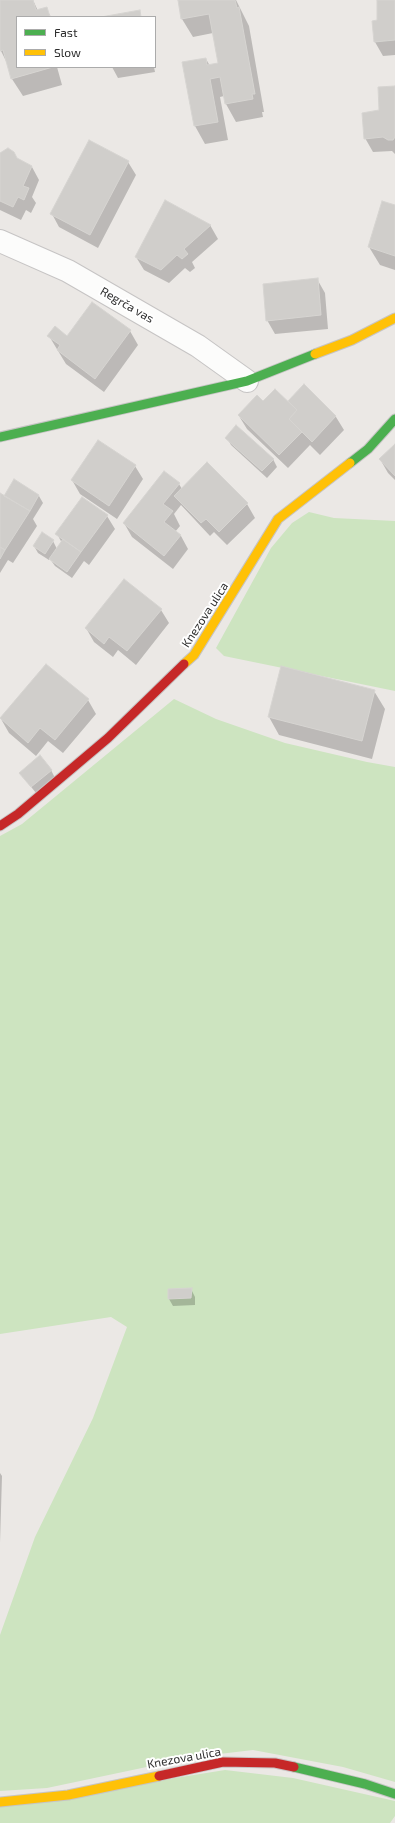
<!DOCTYPE html>
<meta charset="utf-8">
<style>
body{margin:0}
#map{position:relative;width:395px;height:1823px;overflow:hidden;background:#ebe8e5;font-family:"Exo 2",sans-serif}
canvas{display:block}
.legend{position:absolute;left:16px;top:16px;width:140px;height:52px;box-sizing:border-box;background:#fff;border:1px solid #ababab;margin:0;padding:5px 7px;list-style:none;font-size:12px;color:#2e2e2e}
.legend li{display:flex;align-items:center;gap:8px;height:20px}
.legend b{width:20px;border:1px solid #ababab}
</style>
<div id="map">
<canvas width="395" height="1823"></canvas>
<ul class="legend">
<li><b style="height:5px;background:#4caf50"></b>Fast</li>
<li><b style="height:5px;background:#ffc107"></b>Slow</li>
</ul>
</div>
<script>
const ctx = document.querySelector('canvas').getContext('2d');
ctx.lineJoin = 'round';
function paint(path, color) {
  ctx.fillStyle = color;
  ctx.fill(path, 'evenodd');
}
function toPath(rows) {
  const path = new Path2D();
  for (const r of rows) {
    path.moveTo(r[0], r[1]);
    for (let i = 2; i < r.length; i += 2) path.lineTo(r[i], r[i + 1]);
  }
  return path;
}
function trace(path, color, width, dash) {
  ctx.strokeStyle = color;
  ctx.lineWidth = width;
  ctx.lineCap = dash ? 'butt' : 'round';
  ctx.setLineDash(dash || []);
  ctx.stroke(path);
}
function drawText(font, color, halo, rows, align = 'center') {
  ctx.font = font + ' "Exo 2",sans-serif';
  ctx.lineWidth = 4;
  ctx.setLineDash([]);
  ctx.textBaseline = 'middle';
  ctx.strokeStyle = halo;
  ctx.fillStyle = color;
  for (const [text, x, y, turn = 0] of rows) {
    ctx.save();
    ctx.translate(x, y);
    ctx.rotate((+turn || 0) * Math.PI / 180);
    ctx.textAlign = isNaN(turn) ? turn : align;
    if (halo) ctx.strokeText(text, 0, 0);
    ctx.fillText(text, 0, 0);
    ctx.restore();
  }
}
const green = toPath([
 [309,512,334,518,395,521,395,691,224,656,216,648,271,548,292,523],
 [174,699,216,719,285,743,367,762,395,767,395,1782,343,1767,253,1750,194,1757,47,1788,0,1791,0,1635,35,1537,93,1418,127,1327,111,1317,0,1334,0,836,22,824],
 [225,1770,293,1778,395,1801,395,1816,390,1823,0,1823,0,1806]
]);
const shadow = toPath([
 [0,0,33,0,38,11,46,8,51,17,17,17,17,67,57,67,62,85,23,96,12,79,8,65,0,49],
 [179,0,236,0,249,26,264,112,262,112,263,117,236,122,226,104,224,96,220,97,228,140,205,144,195,126,206,59,210,66,219,64,213,33,193,37,182,19],
 [377,0,395,0,395,55,383,56,375,42,373,22,378,21],
 [112,67,154,67,155,72,118,78],
 [395,87,395,154,392,151,373,152,365,138],
 [8,150,18,160,32,167,39,180,32,197,36,203,31,213,26,210,21,220,0,210,0,155,2,152],
 [128,162,136,175,98,248,59,227,52,214],
 [395,206,395,270,380,265,369,247],
 [210,225,218,239,192,262,195,268,190,272,185,268,169,283,144,270,136,257],
 [317,279,325,293,328,329,275,334,267,320],
 [130,331,138,345,104,392,66,364,49,336,67,337],
 [304,386,336,417,344,430,320,455,310,445,288,468,247,429,239,416,263,402,288,402],
 [227,438,273,459,277,467,267,478,231,445],
 [395,445,395,480,388,473,380,459],
 [135,466,143,479,117,519,80,494,72,480],
 [179,484,182,489,247,504,255,518,227,545,214,532,210,536,181,505,174,514,180,526,175,532,181,536,188,549,173,569,132,537,124,523],
 [0,494,7,499,39,496,43,503,33,519,37,526,13,563,8,560,0,573],
 [107,516,115,529,89,565,84,561,72,578,55,566,50,559,49,560,38,553,34,546,53,541,57,549,62,543,57,534],
 [161,610,169,623,136,665,118,650,113,657,94,642,86,628],
 [46,665,88,700,96,714,63,753,48,741,36,756,9,733,1,719],
 [374,691,385,709,372,759,279,735,269,717],
 [51,770,55,778,36,793,20,773],
 [191,1289,195,1297,195,1305,173,1306,169,1299],
 [0,1473,2,1476,0,1543]
]);
const building = toPath([
 [0,0,33,0,36,10,47,7,50,17,17,17,17,67,53,67,11,79,3,50,0,51,0,0],
 [178,0,235,0,237,8,239,7,255,94,252,94,253,99,225,104,220,77,210,79,218,122,194,126,182,62,206,58,207,65,218,63,209,14,181,19,178,0],
 [377,0,395,0,395,40,374,42,372,21,377,20,377,0],
 [140,10,141,17,101,17,140,10],
 [395,86,395,137,393,140,388,140,383,137,364,139,362,113,379,110,378,87,395,86],
 [89,140,129,161,90,235,50,214,89,140],
 [8,148,14,152,17,158,32,166,23,186,29,188,24,200,18,197,13,207,0,201,0,153,8,148],
 [165,200,211,225,184,249,188,254,182,259,177,255,161,270,135,257,165,200],
 [382,201,395,205,395,256,368,247,382,201],
 [318,278,321,315,266,321,263,284,318,278],
 [92,302,131,330,95,379,57,350,60,345,47,336,55,326,67,336,92,302],
 [304,384,336,416,312,442,289,419,297,410,288,401,304,384],
 [275,389,297,410,289,419,302,432,279,455,238,415,257,395,263,401,275,389],
 [236,425,274,459,262,471,225,438,236,425],
 [98,440,136,465,109,506,71,480,98,440],
 [395,444,395,476,379,459,395,444],
 [207,462,248,503,219,532,206,519,201,523,174,496,207,462],
 [164,471,180,483,163,504,173,511,164,522,181,535,164,556,123,523,164,471],
 [14,479,39,495,30,511,4,496,14,479],
 [0,493,30,511,5,550,0,547,0,493],
 [82,497,108,515,81,552,55,534,82,497],
 [42,532,54,540,45,554,33,546,42,532],
 [63,539,81,552,67,572,49,559,63,539],
 [0,547,5,550,0,559,0,547],
 [124,579,162,609,127,651,109,637,104,644,85,628,124,579],
 [46,664,89,699,55,740,40,728,28,743,0,718,46,664],
 [281,666,375,690,362,741,268,717,281,666],
 [40,755,52,770,31,787,19,773,40,755],
 [192,1288,191,1298,168,1299,168,1289,192,1288]
]);
const street = toPath([
 [0,241,68,271,198,346,247,381]
]);
const fast = toPath([
 [0,437,247,381,315,354],
 [350,463,368,449,395,419],
 [294,1767,365,1784,395,1794]
]);
const slow = toPath([
 [315,354,352,340,395,318],
 [184,664,194,655,278,519,350,463],
 [0,1802,68,1795,159,1776]
]);
const jam = toPath([
 [0,826,18,814,108,738,184,664],
 [159,1776,223,1762,275,1763,294,1767]
]);
const streetNames = [
 ["Regrča vas",127,305,30],
 ["Knezova ulica",205,615,-57],
 ["Knezova ulica",184,1758,-10]
];
paint(green, '#cde4c0');
paint(shadow, '#0003');
paint(building, '#d0cecb');
trace(building, '#d6d4d1', 1);
trace(street, '#c6c4c4', 24);
trace(fast, '#c6c4c4', 11);
trace(slow, '#c6c4c4', 11);
trace(jam, '#c6c4c4', 11);
trace(street, '#fcfcfb', 22);
trace(fast, '#4caf50', 9);
trace(slow, '#ffc107', 9);
trace(jam, '#c62828', 9);
drawText('12px', '#2e2e2e', '#fff', streetNames);
</script>
